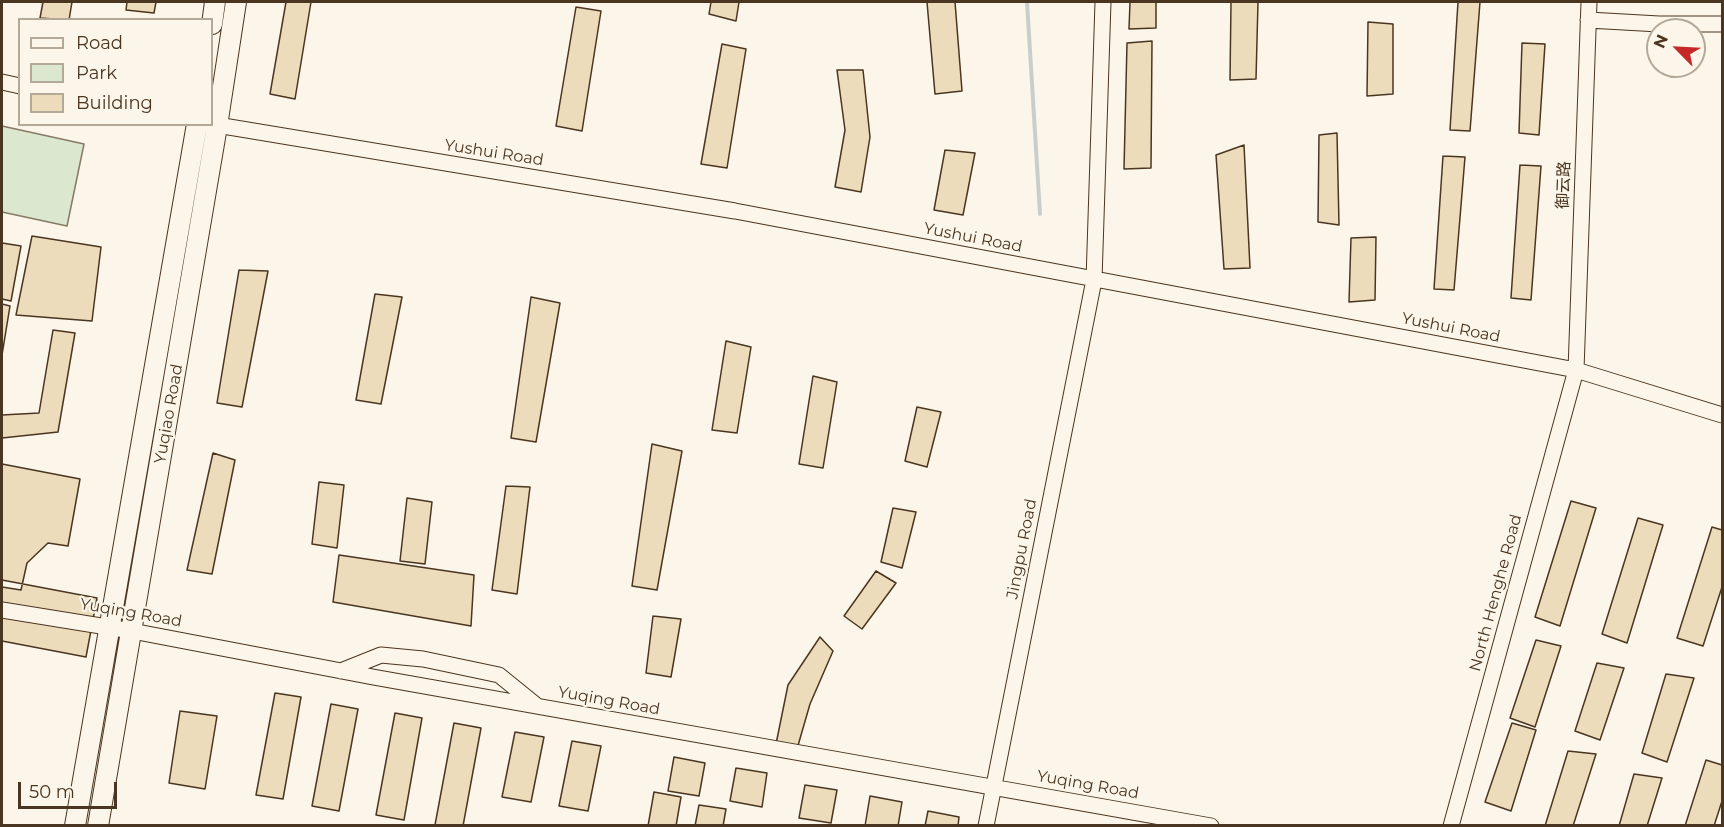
<!DOCTYPE html>
<meta charset="utf-8">
<style>
body{margin:0}
#map{position:relative;width:1724px;height:827px;overflow:hidden;background:#fbf6e9;font-family:Montserrat,sans-serif}
canvas{display:block}
.frame{position:absolute;inset:0;border:3px solid #4a3520;pointer-events:none}
.legend{position:absolute;left:18px;top:18px;width:195px;height:108px;box-sizing:border-box;background:#fbf6e9;border:2px solid #b4a999;margin:0;padding:8px 10px;list-style:none;font-size:18px;color:#4a3520}
.legend li{display:flex;align-items:center;gap:12px;height:30px}
.legend b{width:30px;border:2px solid #b4a999}
.north{position:absolute;left:1646px;top:18px;width:60px;height:60px;box-sizing:border-box;background:#fbf6e9;border:2px solid #b4a999;border-radius:50%;rotate:294deg;font-size:16px;font-weight:700;line-height:24px;text-align:center;color:#4a3520}
.north::after{content:'';display:block;margin:auto;width:21px;height:27px;background:#c62828;clip-path:polygon(50% 0,100% 100%,50% 72%,0 100%)}
.scale{position:absolute;left:18px;top:782px;width:99px;height:27px;box-sizing:border-box;border:3px solid #4a3520;border-top:0;padding-left:8px;font-size:18px;line-height:21px;white-space:nowrap;color:#4a3520;-webkit-text-stroke:4px #fbf6e9;paint-order:stroke}
</style>
<div id="map">
<canvas width="1724" height="827"></canvas>
<div class="frame"></div>
<ul class="legend">
<li><b style="height:8px;background:#fbf6e9"></b>Road</li>
<li><b style="height:16px;background:#dce7d0"></b>Park</li>
<li><b style="height:16px;background:#ecdcbc"></b>Building</li>
</ul>
<div class="north">N</div>
<div class="scale">50 m</div>
</div>
<script>
const ctx = document.querySelector('canvas').getContext('2d');
ctx.lineJoin = 'round';
function paint(path, color) {
  ctx.fillStyle = color;
  ctx.fill(path, 'evenodd');
}
function toPath(rows) {
  const path = new Path2D();
  for (const r of rows) {
    path.moveTo(r[0], r[1]);
    for (let i = 2; i < r.length; i += 2) path.lineTo(r[i], r[i + 1]);
  }
  return path;
}
function trace(path, color, width, dash) {
  ctx.strokeStyle = color;
  ctx.lineWidth = width;
  ctx.lineCap = dash ? 'butt' : 'round';
  ctx.setLineDash(dash || []);
  ctx.stroke(path);
}
function drawText(font, color, halo, rows, align = 'center') {
  ctx.font = font + ' Montserrat,"Noto Sans SC",sans-serif';
  ctx.lineWidth = 4.5;
  ctx.setLineDash([]);
  ctx.textBaseline = 'middle';
  ctx.strokeStyle = halo;
  ctx.fillStyle = color;
  for (const [text, x, y, turn = 0] of rows) {
    ctx.save();
    ctx.translate(x, y);
    ctx.rotate((+turn || 0) * Math.PI / 180);
    ctx.textAlign = isNaN(turn) ? turn : align;
    if (halo) ctx.strokeText(text, 0, 0);
    ctx.fillText(text, 0, 0);
    ctx.restore();
  }
}
const green = toPath([
 [2,126,84,144,67,226,2,212,2,126]
]);
const stream = toPath([
 [1027,2,1040,214]
]);
const building = toPath([
 [43,2,72,2,69,20,40,18,43,2],
 [127,2,156,2,154,13,126,10,127,2],
 [286,2,311,2,295,99,270,94,286,2],
 [711,2,739,2,736,21,709,14,711,2],
 [927,2,955,2,962,91,935,94,927,2],
 [1130,2,1156,2,1156,28,1129,29,1130,2],
 [1231,2,1258,2,1256,79,1230,80,1231,2],
 [1458,2,1480,2,1470,131,1450,130,1458,2],
 [576,7,601,11,582,131,556,126,576,7],
 [1368,22,1393,24,1393,94,1367,96,1368,22],
 [1152,41,1151,168,1124,169,1127,43,1152,41],
 [1522,43,1545,44,1539,135,1519,133,1522,43],
 [722,44,746,49,727,168,701,164,722,44],
 [837,70,863,70,870,137,861,192,835,187,845,130,837,70],
 [1337,133,1339,225,1318,222,1319,135,1337,133],
 [1244,145,1250,268,1224,269,1216,155,1244,145],
 [945,150,975,153,963,215,934,210,945,150],
 [1443,156,1465,157,1454,290,1434,289,1443,156],
 [1520,165,1541,166,1531,300,1511,298,1520,165],
 [32,236,101,247,92,321,16,315,32,236],
 [1376,237,1375,300,1349,302,1351,238,1376,237],
 [2,243,21,246,11,301,2,299,2,243],
 [239,270,268,271,242,407,217,403,239,270],
 [375,294,402,297,381,404,356,400,375,294],
 [531,297,560,303,536,442,511,438,531,297],
 [2,304,10,306,2,355,2,304],
 [53,330,75,333,58,432,2,438,2,415,39,413,53,330],
 [726,341,751,347,737,433,712,430,726,341],
 [813,376,837,382,823,468,799,464,813,376],
 [917,407,941,412,927,467,905,461,917,407],
 [652,444,682,451,657,590,632,586,652,444],
 [213,453,235,460,212,574,187,570,213,453],
 [2,464,80,479,68,546,48,543,27,563,21,590,2,587,2,464],
 [319,482,344,485,337,548,312,544,319,482],
 [506,486,530,487,517,594,492,590,506,486],
 [407,498,432,502,425,564,400,561,407,498],
 [1571,501,1596,508,1560,626,1535,617,1571,501],
 [893,508,916,512,902,568,881,562,893,508],
 [1638,518,1663,525,1627,643,1602,634,1638,518],
 [1712,527,1722,530,1722,587,1703,646,1677,638,1712,527],
 [339,555,474,575,471,626,333,602,339,555],
 [876,571,896,583,862,629,844,616,876,571],
 [2,580,97,598,86,657,2,641,2,580],
 [653,616,681,619,671,677,646,673,653,616],
 [820,637,833,651,810,704,797,749,776,744,788,685,820,637],
 [1536,640,1561,646,1535,727,1510,718,1536,640],
 [1597,663,1624,668,1600,740,1575,731,1597,663],
 [1666,674,1694,678,1667,762,1642,753,1666,674],
 [275,693,301,697,283,799,256,795,275,693],
 [331,704,358,709,339,811,312,806,331,704],
 [180,711,217,716,205,789,169,783,180,711],
 [395,713,422,718,404,820,376,815,395,713],
 [454,723,481,728,463,826,440,826,435,825,454,723],
 [1512,723,1536,730,1511,811,1485,802,1512,723],
 [515,732,544,737,531,802,502,797,515,732],
 [572,741,601,746,588,811,559,806,572,741],
 [1568,751,1596,754,1573,826,1545,826,1568,751],
 [674,757,705,763,699,796,668,791,674,757],
 [1706,760,1722,765,1722,801,1714,826,1685,826,1706,760],
 [736,768,767,773,762,807,730,801,736,768],
 [1634,774,1662,778,1647,826,1619,826,1634,774],
 [805,785,837,790,831,823,799,818,805,785],
 [654,792,681,797,676,826,648,826,654,792],
 [870,796,902,802,898,826,865,826,870,796],
 [699,805,726,809,723,826,695,826,699,805],
 [928,811,959,817,958,826,925,826,928,811]
]);
const minor = toPath([
 [1588,20,1659,24,1722,24],
 [2,82,20,86],
 [211,124,735,211,1576,370,1722,415],
 [2,610,132,631,373,677,1211,826],
 [341,671,381,655,423,659,499,675,536,705],
 [986,826,1094,280,1103,2],
 [1451,826,1576,370,1589,2]
]);
const major = toPath([
 [212,24,215,2],
 [75,826,197,124],
 [98,826,217,126,236,2]
]);
const streetNames = [
 ["Yushui Road",494,153,9],
 ["御云路",1564,185,-88],
 ["Yushui Road",973,238,11],
 ["Yushui Road",1451,328,11],
 ["Yuqiao Road",169,414,-80],
 ["Jingpu Road",1022,549,-79],
 ["North Henghe Road",1496,593,-75],
 ["Yuqing Road",131,613,10],
 ["Yuqing Road",609,701,10],
 ["Yuqing Road",1088,785,10]
];
paint(green, '#dce7d0');
trace(green, '#887966', 1.5);
trace(stream, '#c9cecd', 4);
paint(building, '#ecdcbc');
trace(building, '#4a3520', 1.5);
trace(minor, '#4a3520', 17);
trace(major, '#4a3520', 22);
trace(minor, '#fbf6e9', 15);
trace(major, '#fbf6e9', 20);
drawText('16px', '#4a3520', '#fbf6e9', streetNames);
</script>
